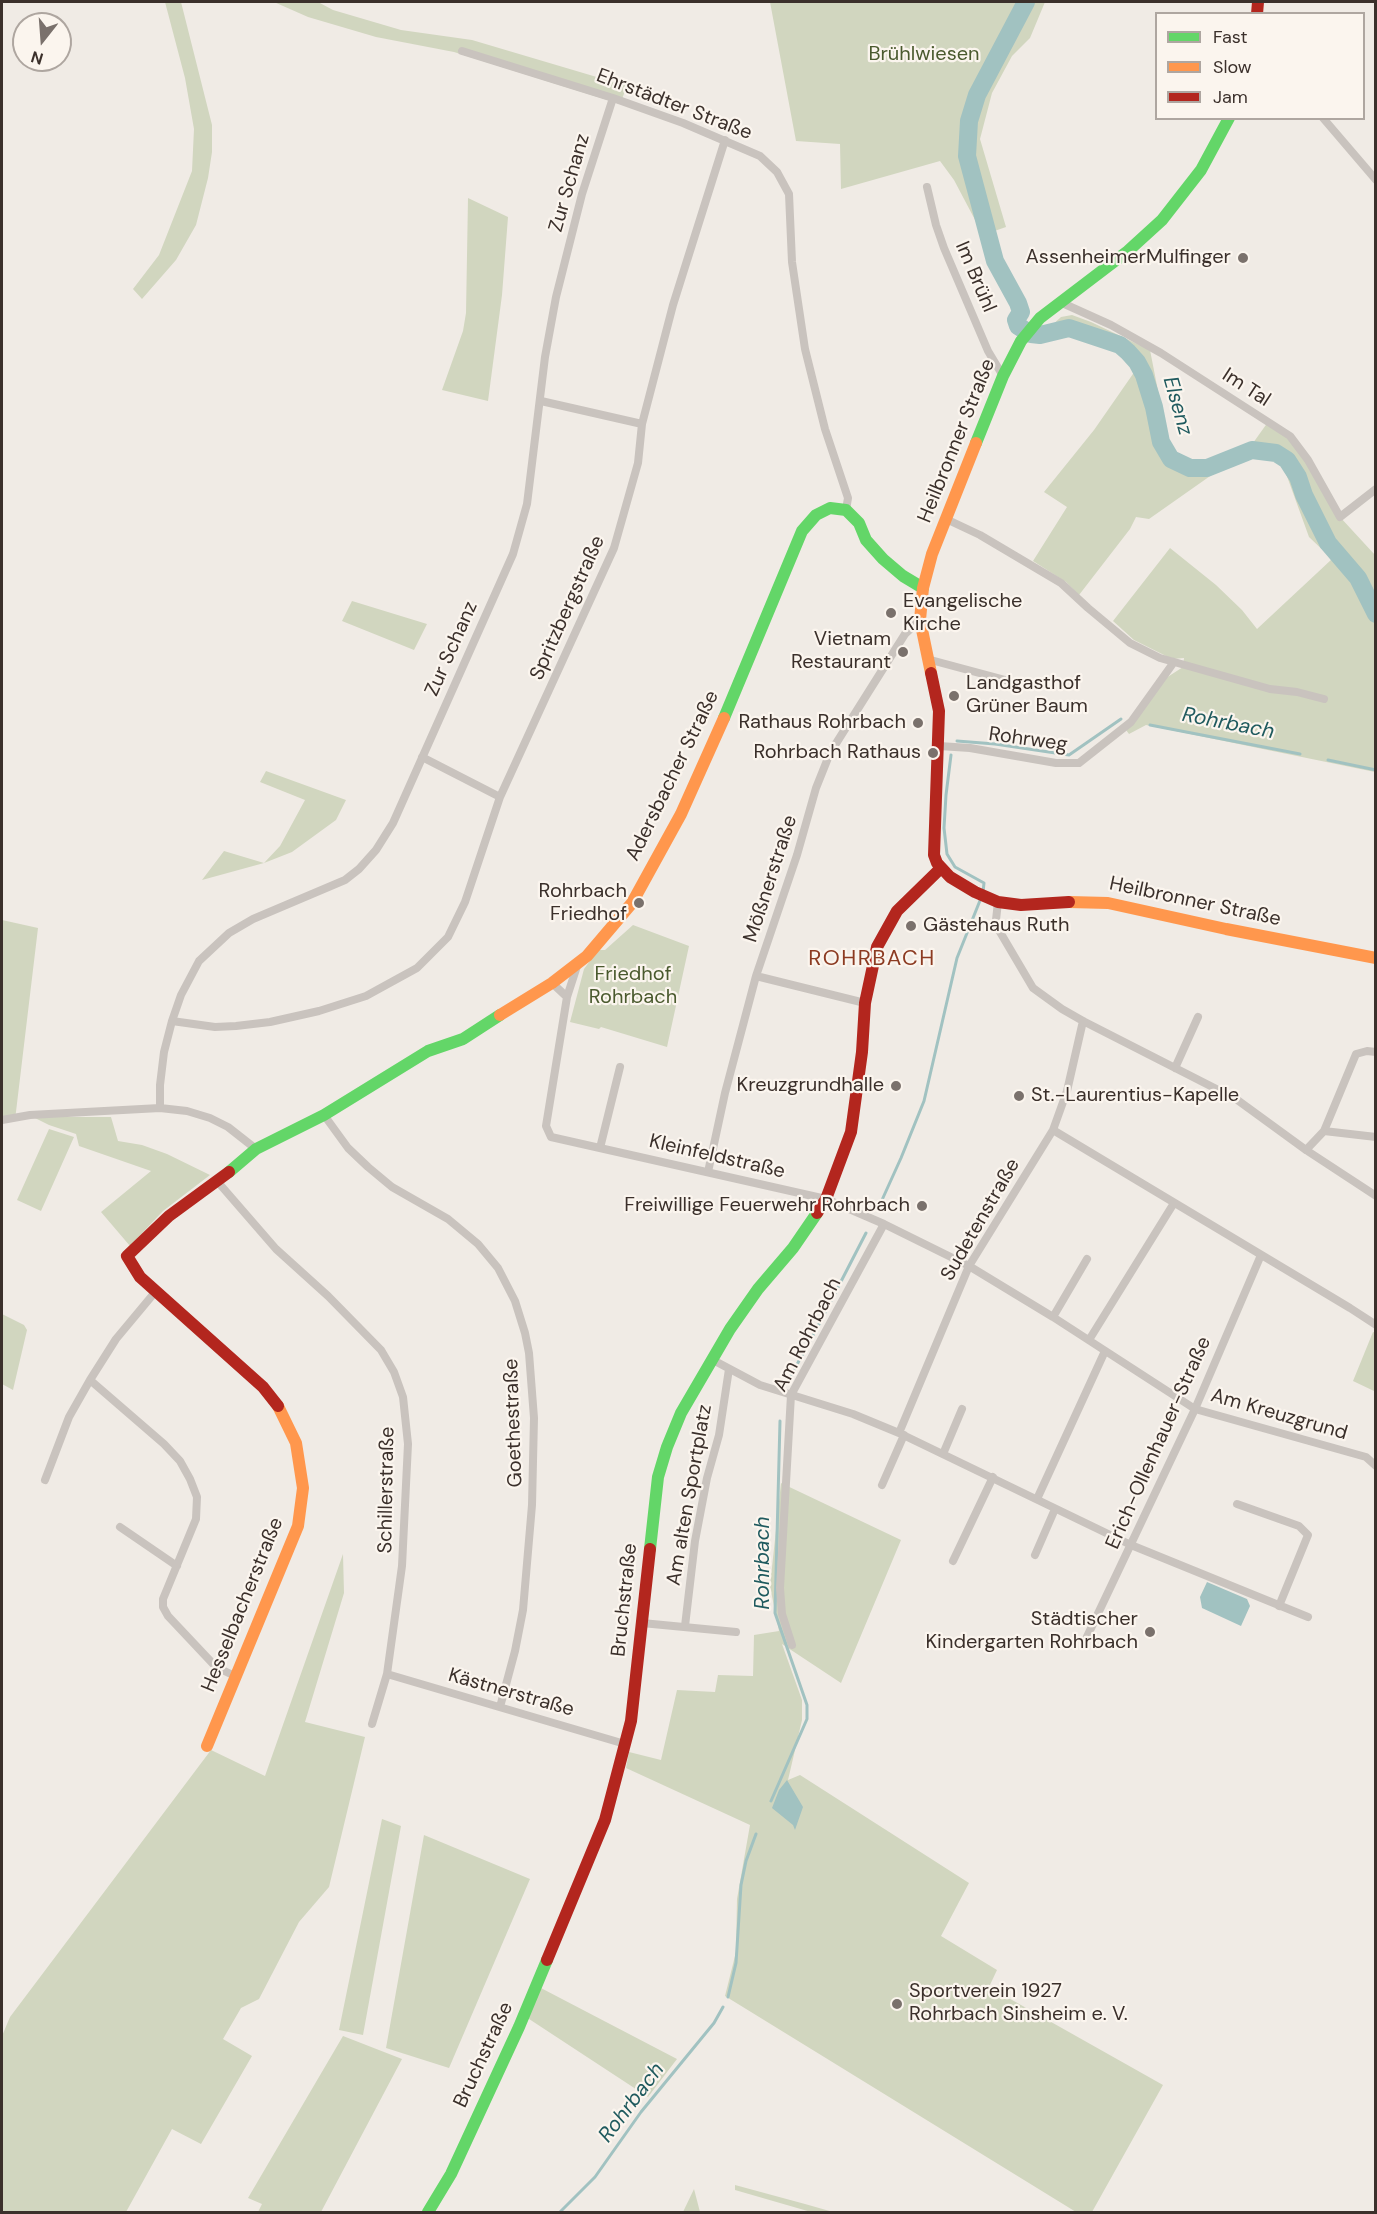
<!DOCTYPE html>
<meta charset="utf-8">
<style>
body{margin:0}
#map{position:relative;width:1377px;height:2214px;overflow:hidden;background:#f0ebe5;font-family:"DM Sans",sans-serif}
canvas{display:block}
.frame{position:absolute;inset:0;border:3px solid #3b302b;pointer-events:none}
.legend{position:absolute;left:1155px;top:12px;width:210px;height:108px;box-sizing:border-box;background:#fbf5ee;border:2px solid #aea6a0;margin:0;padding:8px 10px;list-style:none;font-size:18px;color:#3b302b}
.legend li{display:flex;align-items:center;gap:12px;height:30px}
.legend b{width:30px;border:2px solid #aea6a0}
.north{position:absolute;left:12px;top:12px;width:60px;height:60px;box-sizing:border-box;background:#fbf5ee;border:2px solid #aea6a0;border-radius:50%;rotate:197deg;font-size:16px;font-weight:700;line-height:24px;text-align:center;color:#3b302b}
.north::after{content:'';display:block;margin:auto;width:21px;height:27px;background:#7a716c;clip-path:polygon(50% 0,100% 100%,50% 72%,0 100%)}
</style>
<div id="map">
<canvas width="1377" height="2214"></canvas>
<div class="frame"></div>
<ul class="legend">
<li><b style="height:8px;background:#63d668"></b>Fast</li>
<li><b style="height:8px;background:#ff974d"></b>Slow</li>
<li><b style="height:8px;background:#b3261e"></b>Jam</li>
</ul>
<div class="north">N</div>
</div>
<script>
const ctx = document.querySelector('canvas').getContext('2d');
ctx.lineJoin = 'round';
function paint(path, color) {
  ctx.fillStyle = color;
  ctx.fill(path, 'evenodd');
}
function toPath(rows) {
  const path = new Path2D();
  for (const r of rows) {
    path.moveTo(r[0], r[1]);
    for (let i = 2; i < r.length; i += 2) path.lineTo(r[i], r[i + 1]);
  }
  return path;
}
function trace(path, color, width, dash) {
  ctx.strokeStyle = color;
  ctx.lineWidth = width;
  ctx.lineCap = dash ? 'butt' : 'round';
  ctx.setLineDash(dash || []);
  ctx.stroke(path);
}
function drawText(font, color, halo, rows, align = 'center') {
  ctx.font = font + ' "DM Sans",sans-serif';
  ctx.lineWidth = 4.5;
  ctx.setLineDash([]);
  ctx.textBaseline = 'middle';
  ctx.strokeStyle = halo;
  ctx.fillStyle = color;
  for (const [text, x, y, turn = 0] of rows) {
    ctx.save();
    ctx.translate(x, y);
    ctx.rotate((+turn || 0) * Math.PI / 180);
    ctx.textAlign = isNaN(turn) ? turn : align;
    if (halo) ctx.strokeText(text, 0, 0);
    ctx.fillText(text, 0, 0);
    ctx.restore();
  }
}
const green = toPath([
 [165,2,181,2,212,125,212,152,208,178,196,225,176,260,142,299,133,289,159,255,192,171,194,129,185,78],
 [274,2,318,2,333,10,401,30,472,40,627,86,620,104,454,52,376,37,308,17],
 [770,2,1045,2,1030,38,1012,56,992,93,980,139,1006,227,983,235,954,180,940,161,841,189,840,144,796,141],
 [468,198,508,217,502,295,488,401,442,390,463,331,466,313],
 [1072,315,1091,322,1150,350,1168,442,1174,457,1196,465,1244,449,1253,443,1268,422,1290,436,1340,517,1375,555,1375,772,1146,725,1129,734,1126,730,1166,678,1183,667,1184,658,1172,659,1134,640,1113,621,1170,548,1216,585,1242,610,1257,629,1332,559,1309,537,1280,457,1262,453,1213,474,1149,519,1136,517,1130,529,1079,595,1066,582,1033,561,1067,507,1044,492,1094,430,1135,371,1121,352,1100,341,1064,329,1049,328,1061,317],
 [352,601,427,624,414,650,342,621],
 [266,771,346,800,336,820,292,852,264,863,202,880,224,851,264,863,280,846,305,800,260,782],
 [2,920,38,928,15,1120,2,1123],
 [633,925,689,946,667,1047,601,1027,599,1029,570,1022,584,969,598,950,605,950],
 [33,1117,111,1117,118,1141,142,1145,167,1154,210,1175,163,1211,130,1246,101,1212,151,1171,79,1146,76,1134,49,1125],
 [49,1129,74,1137,41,1211,17,1200],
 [2,1314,24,1325,27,1330,13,1390,2,1384],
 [1373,1332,1376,1333,1376,1387,1374,1391,1353,1381],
 [781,1483,901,1540,841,1683,782,1644,802,1700,802,1720,788,1780,800,1775,969,1883,941,1936,997,1970,989,1987,1163,2085,1092,2212,1076,2212,725,1996,736,1952,737,1899,750,1825,626,1768,629,1752,661,1760,677,1690,715,1692,718,1675,753,1676,754,1635,779,1631,770,1586],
 [343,1554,344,1593,305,1722,365,1737,329,1887,299,1922,259,1999,241,2008,223,2039,252,2056,201,2144,172,2129,126,2212,2,2212,2,2036,10,2017,211,1750,265,1776],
 [382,1819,401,1826,363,2035,339,2030],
 [424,1835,530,1879,449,2068,386,2048],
 [539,1987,677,2059,648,2097,526,2017],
 [343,2036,402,2059,321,2212,258,2212,262,2204,248,2198],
 [735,2185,805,2204,833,2212,811,2212,735,2190],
 [694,2189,700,2212,683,2212]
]);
const water = toPath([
 [1207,1582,1247,1599,1250,1606,1241,1626,1202,1608,1200,1597],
 [787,1780,803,1807,795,1830,793,1825,772,1808,779,1790]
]);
const stream = toPath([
 [1150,725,1300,754],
 [957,741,995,744,1069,755,1121,719],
 [951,755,946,795,944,828,947,854,955,867,984,883,983,892],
 [1328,760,1376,770],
 [882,1200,901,1158,924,1101,957,958,981,898],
 [788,1381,818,1326,866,1233],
 [771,1801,807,1719,807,1705,775,1613,780,1421],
 [728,1997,736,1963,741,1885,746,1861,756,1834],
 [560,2212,595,2177,641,2112,714,2023,723,2007]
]);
const river = toPath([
 [1026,2,977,95,969,121,967,156,995,261,1018,303,1021,312,1016,320,1018,326,1031,334,1040,335,1069,328,1120,345,1128,352,1137,362,1144,375,1154,407,1161,442,1171,459,1190,468,1207,468,1252,450,1276,453,1287,460,1298,477,1304,495,1328,543,1358,578,1376,614]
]);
const street = toPath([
 [462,51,613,98,683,123,760,156,777,172,789,194,792,262,805,349,825,429,848,498,846,510],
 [1323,118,1376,180],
 [927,187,936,225,944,248,988,351,1003,376],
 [1060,302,1111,325,1161,353,1290,436,1308,460,1340,517,1376,489],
 [541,401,642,424],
 [946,519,980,535,1061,583,1088,608,1130,643,1160,658,1270,689,1297,692,1324,699],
 [927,659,1009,681],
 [939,746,970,748,1056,763,1079,763,1131,722,1174,662],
 [422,757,500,797],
 [998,902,996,920,1000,932,1033,988,1062,1009,1083,1021,1236,1099,1306,1150,1376,1196],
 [756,976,865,1003],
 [552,983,567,997,546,1126,551,1137,826,1199,884,1224,969,1266,1053,1317,1195,1409,1366,1457,1376,1466],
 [567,997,578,963],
 [172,1021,215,1027,236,1026,270,1022,319,1011,366,996,417,968,448,937,465,902,500,797,614,548,638,463,642,424,673,305,725,140],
 [1175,1068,1198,1017],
 [160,1108,160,1085,164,1052,172,1021,181,995,199,961,229,933,253,919,345,880,359,869,376,850,393,823,513,554,527,504,545,357,556,297,582,194,613,98],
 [324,1115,348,1148,368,1167,392,1187,448,1219,478,1244,498,1268,515,1301,525,1333,529,1353,534,1418,532,1505,523,1610,515,1651,500,1707],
 [2,1120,30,1115,160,1108,187,1111,210,1118,228,1127,256,1149],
 [1053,1130,1350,1308,1376,1325],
 [1324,1131,1376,1137],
 [600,1148,620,1067],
 [1306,1150,1324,1131,1356,1054,1367,1051,1376,1052],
 [708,1172,725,1093,756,976,797,855,816,788,830,753,905,634,920,620],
 [217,1181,276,1249,328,1296,381,1350,394,1372,403,1397,408,1444,402,1566,387,1674,372,1724],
 [1053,1317,1087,1259],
 [1089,1340,1174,1203],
 [713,1360,760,1385,853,1414,899,1433,1131,1545,1308,1617],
 [90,1380,164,1444,180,1461,190,1479,197,1497,196,1519,163,1599,163,1607,168,1616,216,1667,235,1676],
 [899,1433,969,1266,1053,1130,1067,1091,1083,1021],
 [943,1454,962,1409],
 [45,1480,69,1417,90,1380,116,1339,156,1291],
 [882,1485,904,1435],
 [1037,1499,1105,1351],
 [1237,1504,1299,1526,1308,1535,1279,1606],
 [120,1527,177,1566],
 [1035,1555,1055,1509],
 [953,1561,993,1477],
 [642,1623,736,1632],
 [685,1626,695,1541,707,1478,719,1435,729,1369],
 [1084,1643,1195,1409,1261,1255],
 [792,1645,782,1614,780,1588,791,1395,884,1224],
 [387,1674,625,1744]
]);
const fast = toPath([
 [976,443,1003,376,1021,341,1040,318,1128,251,1162,220,1201,170,1229,118],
 [724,718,802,531,816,515,830,508,846,510,859,523,866,540,883,559,903,576,923,588],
 [229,1172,256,1149,324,1115,428,1051,463,1039,500,1015],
 [650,1549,658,1477,667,1447,681,1413,730,1329,758,1289,793,1248,817,1213],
 [428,2212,451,2174,519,2027,547,1960]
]);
const slow = toPath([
 [931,673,920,620,923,588,932,554,976,443],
 [1069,902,1108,903,1226,929,1376,958],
 [500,1015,552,983,587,956,632,903,681,814,724,718],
 [207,1746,298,1526,303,1488,296,1443,278,1406]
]);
const jam = toPath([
 [1257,14,1258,2],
 [931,673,939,711,934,855,937,863,950,877,975,892,998,902,1021,905,1069,902],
 [229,1172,169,1216,127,1256,140,1277,263,1387,278,1406],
 [817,1213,826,1199,851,1132,862,1052,865,1003,877,947,897,911,941,868],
 [547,1960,605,1820,631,1721,650,1549]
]);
const markers = [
 [1243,258,6,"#7a716c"],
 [891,613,6,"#7a716c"],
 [903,652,6,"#7a716c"],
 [954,696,6,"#7a716c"],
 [918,723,6,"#7a716c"],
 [933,753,6,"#7a716c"],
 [639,903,6,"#7a716c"],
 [911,926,6,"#7a716c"],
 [896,1086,6,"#7a716c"],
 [1019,1096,6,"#7a716c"],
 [922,1206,6,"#7a716c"],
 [1150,1632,6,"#7a716c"],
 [897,2004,6,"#7a716c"]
];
const parkNames = [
 ["Brühlwiesen",924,55],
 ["Friedhof",633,975],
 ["Rohrbach",633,998]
];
const streetNames = [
 ["Ehrstädter Straße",674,105,21],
 ["Zur Schanz",570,183,-74],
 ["Im Brühl",975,277,67],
 ["Im Tal",1246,388,33],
 ["Heilbronner Straße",957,441,-68],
 ["Spritzbergstraße",568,608,-66],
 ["Zur Schanz",452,649,-66],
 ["Rohrweg",1028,740,8],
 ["Adersbacher Straße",673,776,-64],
 ["Mößnerstraße",771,879,-72],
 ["Heilbronner Straße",1195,902,12],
 ["Kleinfeldstraße",717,1157,13],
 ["Sudetenstraße",981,1220,-60],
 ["Am Rohrbach",808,1335,-63],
 ["Am Kreuzgrund",1279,1415,16],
 ["Goethestraße",514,1423,-92],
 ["Erich-Ollenhauer-Straße",1159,1443,-66],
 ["Schillerstraße",387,1490,-89],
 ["Am alten Sportplatz",690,1495,-80],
 ["Bruchstraße",625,1600,-84],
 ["Hesselbacherstraße",243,1605,-68],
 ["Kästnerstraße",511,1693,16],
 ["Bruchstraße",484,2055,-65]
];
const poiNames = [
 ["AssenheimerMulfinger",1231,258],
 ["Evangelische",903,602,"left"],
 ["Kirche",903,625,"left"],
 ["Vietnam",891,640],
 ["Restaurant",891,663],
 ["Landgasthof",966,684,"left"],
 ["Grüner Baum",966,707,"left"],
 ["Rathaus Rohrbach",906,723],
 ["Rohrbach Rathaus",921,753],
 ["Rohrbach",627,892],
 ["Friedhof",627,915],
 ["Gästehaus Ruth",923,926,"left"],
 ["Kreuzgrundhalle",884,1086],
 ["St.-Laurentius-Kapelle",1031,1096,"left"],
 ["Freiwillige Feuerwehr Rohrbach",910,1206],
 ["Städtischer",1138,1620],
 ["Kindergarten Rohrbach",1138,1643],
 ["Sportverein 1927",909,1992,"left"],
 ["Rohrbach Sinsheim e. V.",909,2015,"left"]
];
const waterNames = [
 ["Elsenz",1177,406,74],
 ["Rohrbach",1228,724,11],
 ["Rohrbach",763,1563,-90],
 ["Rohrbach",632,2103,-53]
];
const quarterNames = [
 ["ROHRBACH",872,959]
];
paint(green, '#d1d6bf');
paint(water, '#a1c2c1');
trace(stream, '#a1c2c1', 3);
trace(river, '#a1c2c1', 18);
trace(street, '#c9c3be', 8);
trace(fast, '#63d668', 12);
trace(slow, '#ff974d', 12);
trace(jam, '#b3261e', 12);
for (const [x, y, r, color] of markers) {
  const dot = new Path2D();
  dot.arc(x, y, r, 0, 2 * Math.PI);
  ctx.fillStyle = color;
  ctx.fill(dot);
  trace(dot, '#fbf5ee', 2);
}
drawText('20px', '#4a5a2e', '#fbf5ee', parkNames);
drawText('20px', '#3b302b', '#fbf5ee', streetNames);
drawText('20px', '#3b302b', '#fbf5ee', poiNames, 'right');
drawText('italic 21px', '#1f5a5e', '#fbf5ee', waterNames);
ctx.letterSpacing = '1.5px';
drawText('22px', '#8c3b22', '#fbf5ee', quarterNames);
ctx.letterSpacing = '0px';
</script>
